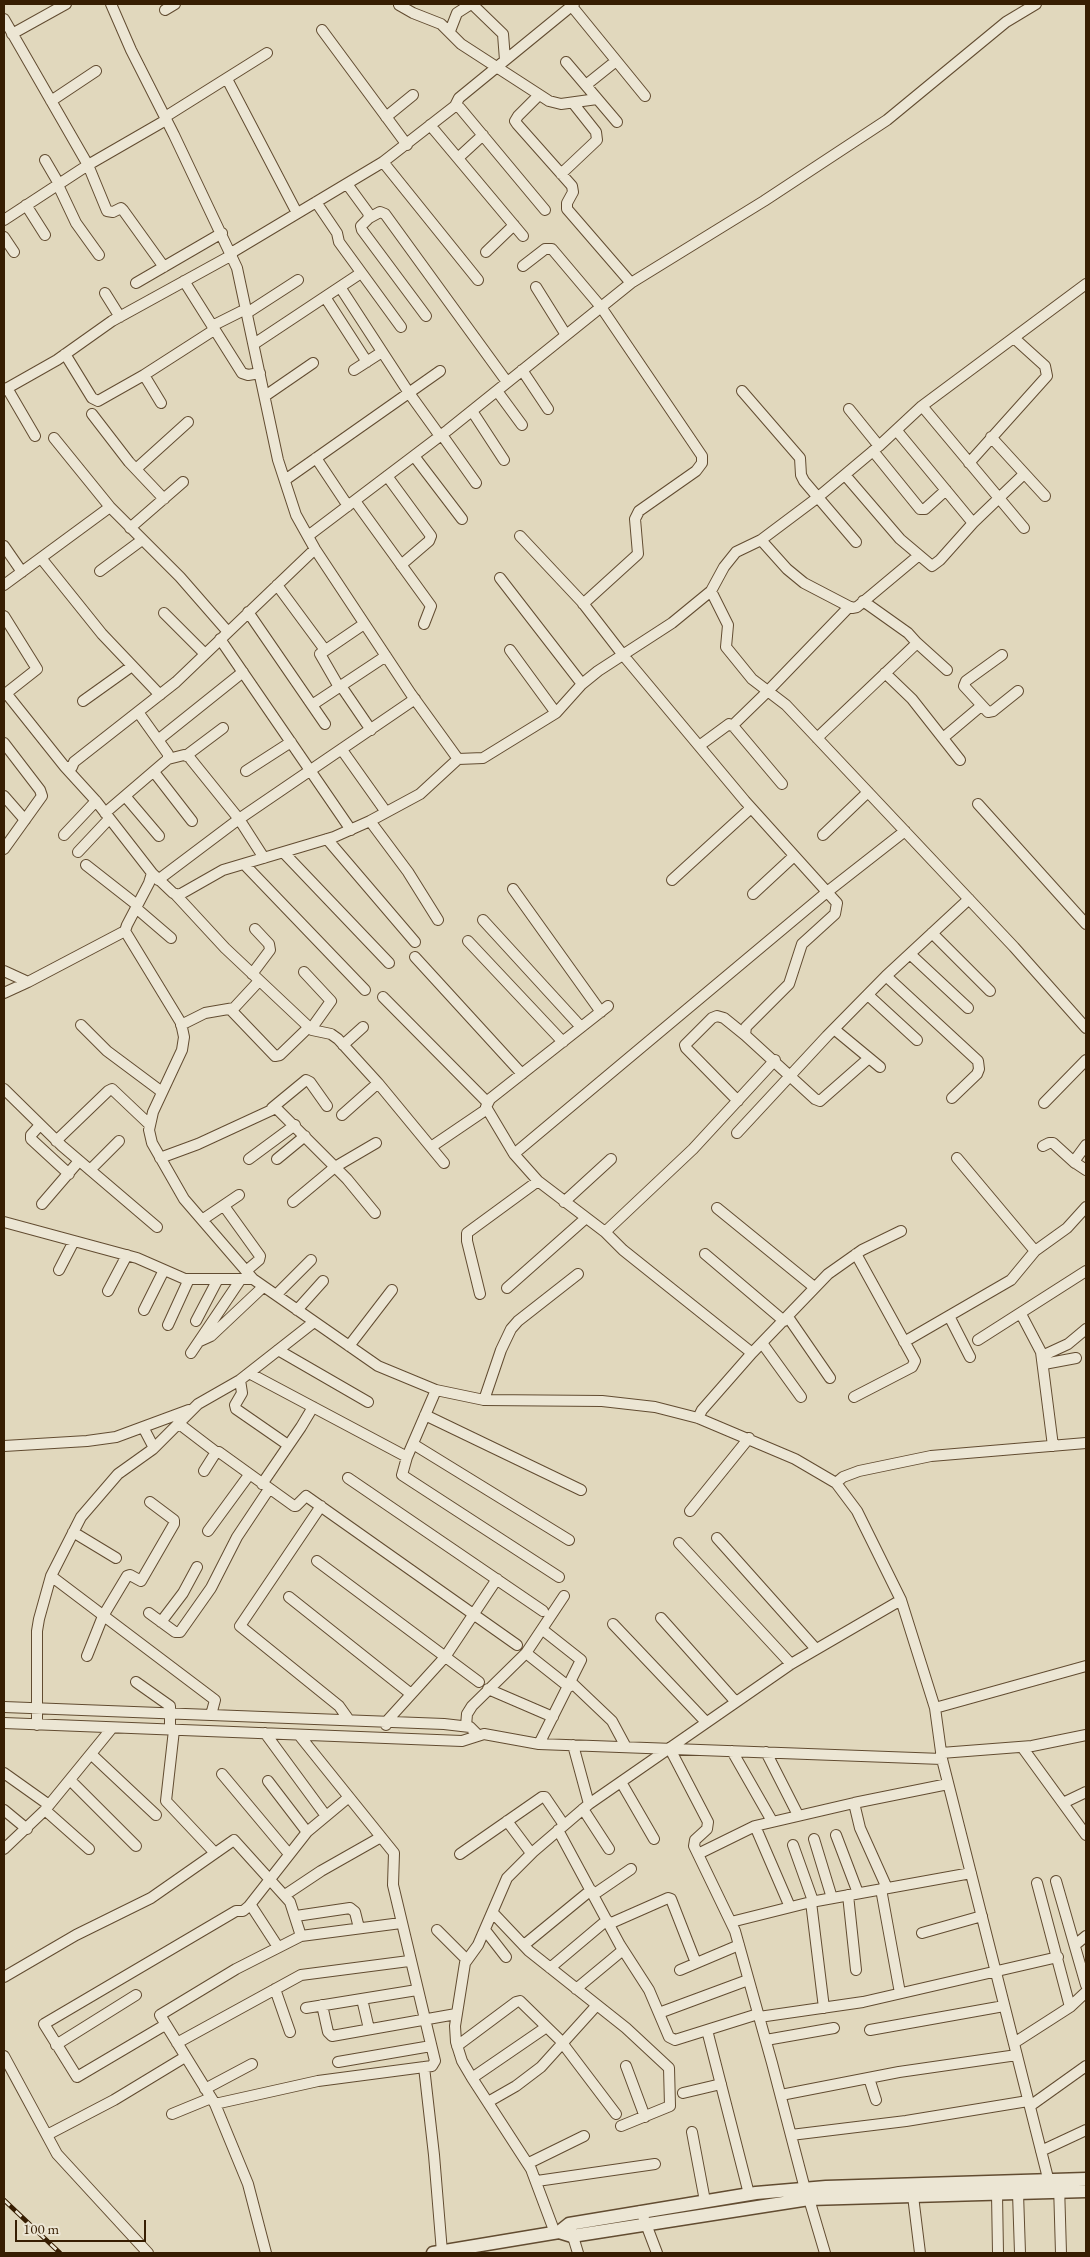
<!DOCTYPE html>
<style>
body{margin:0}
#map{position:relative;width:1090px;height:2257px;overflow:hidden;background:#e1d8bd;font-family:"EB Garamond",serif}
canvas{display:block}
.frame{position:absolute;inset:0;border:5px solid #371e02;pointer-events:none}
.scale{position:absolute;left:15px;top:2220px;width:131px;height:22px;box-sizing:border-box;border:2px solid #371e02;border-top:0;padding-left:6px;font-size:15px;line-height:18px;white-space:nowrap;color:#371e02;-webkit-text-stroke:4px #ece6d4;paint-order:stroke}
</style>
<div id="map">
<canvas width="1090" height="2257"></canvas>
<div class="frame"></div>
<div class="scale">100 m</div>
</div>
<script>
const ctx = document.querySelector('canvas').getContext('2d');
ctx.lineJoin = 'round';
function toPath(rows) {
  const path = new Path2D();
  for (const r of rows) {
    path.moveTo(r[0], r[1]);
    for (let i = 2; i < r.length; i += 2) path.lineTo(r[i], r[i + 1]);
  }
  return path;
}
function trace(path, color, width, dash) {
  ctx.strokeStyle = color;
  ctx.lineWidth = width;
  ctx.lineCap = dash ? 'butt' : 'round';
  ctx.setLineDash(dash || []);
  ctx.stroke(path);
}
const minor = toPath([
 [111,4,131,50,174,135,237,268,278,460,296,515,315,549,411,694,458,759,420,794,370,821,334,837,223,870,179,895,173,893,152,873],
 [472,4,503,34,505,60],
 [570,4,645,96],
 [399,5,413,13,441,24,461,44,549,101,561,104,597,99],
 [165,10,175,4],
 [4,19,88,165,107,211,113,212,121,208,123,210,164,267],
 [322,30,407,145],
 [450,31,457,13,471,4],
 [12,34,66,4],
 [566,62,617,122],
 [227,79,297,213],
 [586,85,616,61],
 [539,95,518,116,515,121,517,124,572,186,573,192,567,203,567,209,631,283],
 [51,101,96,71],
 [455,106,459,98,574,4],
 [165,117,267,53],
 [386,117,413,95],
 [430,125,523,236],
 [458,158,483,135],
 [45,160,59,184],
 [383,162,478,280],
 [561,174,597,140,596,132,573,103],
 [347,184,369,214,368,219,361,226,362,230,426,316],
 [58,185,76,223,99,255],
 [316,202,337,233,339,242,401,327],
 [26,205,45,235],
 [369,218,380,212,385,214,507,382],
 [4,220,88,165,166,120],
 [4,237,14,252],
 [486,252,514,225],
 [231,253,383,162,455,106,460,108,545,210],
 [523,266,545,249,552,249,601,307,702,456,702,463,696,471,639,511,635,519,638,554,583,604],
 [184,281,242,373,248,375,260,373],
 [136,283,222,233],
 [340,287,409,393,440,436],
 [536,287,566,335],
 [105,293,120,317],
 [325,297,367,362],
 [247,313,298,280],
 [212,326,246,309],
 [254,344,361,273],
 [65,354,92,398,98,401,144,375,214,330],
 [354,370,382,352],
 [522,370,548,409],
 [144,375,161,403],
 [7,388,35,436],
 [4,390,57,360,112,321,232,255],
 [497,391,522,425],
 [742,391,800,458,801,475,804,481,856,542],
 [265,396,313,363],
 [922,406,1024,528],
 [849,409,879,446],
 [472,411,504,460],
 [92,414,129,462,164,499],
 [897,431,973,523],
 [442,435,476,483],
 [991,437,1045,496],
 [54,438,110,507,180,577,228,632],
 [873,451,920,509,925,509,946,490],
 [414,456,462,519],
 [316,458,348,506],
 [969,463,1047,376,1045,366,1014,338],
 [136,469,188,422],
 [845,475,900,539,932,566,940,560,973,523,1024,474],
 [387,476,431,536,429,541,401,565],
 [285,480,440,371],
 [355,501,431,606,424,624],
 [130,528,183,482],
 [308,536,448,430,631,283,764,201,887,120,1006,22,1036,4],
 [520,536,582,602,623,655,745,801,837,903,835,914,802,944,789,984,746,1027,745,1035,815,1099,820,1101,869,1058],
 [761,540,787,569,804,583,852,608,857,607,918,556],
 [4,546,22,572],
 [315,549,176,682,74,762,72,767,65,767,96,801,152,873,149,883,127,925,125,931,181,1023,184,1037,182,1050,153,1112,149,1130,152,1143,184,1199,253,1279,378,1366,436,1390,484,1400,602,1401,655,1407,698,1418,795,1459,836,1483,857,1511,901,1600,935,1708,942,1759,1050,2186],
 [41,558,102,634,160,695],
 [100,571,142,540],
 [500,578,582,684],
 [4,585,110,507],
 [277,585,325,650],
 [711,591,728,625,726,647,752,679,786,705,1014,947,1086,1028],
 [248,612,325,724],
 [164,613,205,654],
 [4,616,37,669,4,695],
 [220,639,351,830],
 [916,642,947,670],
 [510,650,556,713],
 [1002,655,966,681,964,686,988,712,993,711,1018,691],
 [885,673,912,699,960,760],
 [341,686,371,730],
 [339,687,320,654,364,624],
 [6,693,65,767],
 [83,701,132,666],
 [312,705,386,656],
 [732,726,767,692,849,607],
 [817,738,917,643,908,633,863,601],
 [943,738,981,706],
 [158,740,243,672],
 [4,743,40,790,42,796,4,849],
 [699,746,729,724,734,727,782,784],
 [342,750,386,812],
 [187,755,223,728],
 [168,759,184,755,189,757,239,819,264,858],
 [458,759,483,758,556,713,582,684,598,671,672,623,711,591,724,567,736,552,761,540,817,498,879,446,922,406,1086,284],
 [246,771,291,742],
 [154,772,192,821],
 [4,796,25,820],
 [125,796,159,836],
 [978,804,1086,924],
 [105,813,168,759,168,754,138,712],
 [370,821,408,872,438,920],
 [64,835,96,801],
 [823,835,868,792],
 [327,839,415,942],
 [78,852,109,819],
 [284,853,389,963],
 [244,864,365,990],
 [86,865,137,905],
 [158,880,239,819,415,699],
 [672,880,751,808],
 [513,889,601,1012],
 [753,894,794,856],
 [176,895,225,948,312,1030,331,1034,338,1039,378,1083,444,1163],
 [136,908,171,938],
 [483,920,581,1027],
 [932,933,990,991],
 [468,941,563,1042],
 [910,954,968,1008],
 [415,957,522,1074],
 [4,971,28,982],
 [304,972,331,1001,311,1029],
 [252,974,270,950,269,944,255,929],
 [886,976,978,1061,979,1069,977,1074,952,1098],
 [4,993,28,982,125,931],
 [868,995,917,1040],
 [383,997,487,1102],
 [608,1006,490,1099,486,1107,514,1154,538,1181,605,1232,623,1250,752,1353],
 [230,1009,275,1056,280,1055,309,1027],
 [81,1025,107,1051,162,1092],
 [181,1025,205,1013,234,1008,259,981],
 [834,1029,880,1067],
 [343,1045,363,1027],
 [4,1089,62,1146,157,1227],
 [738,1101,686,1048,685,1045,712,1018,717,1016,724,1018,745,1035],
 [1044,1103,1086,1060],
 [272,1108,306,1080,310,1082,327,1106],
 [342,1115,378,1083],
 [40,1125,31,1135,31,1139,69,1174],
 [737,1133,827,1036,886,976,969,899],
 [56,1141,108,1091,112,1089,150,1125],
 [1086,1145,1075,1160,1077,1164,1086,1170],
 [1043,1146,1049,1143,1053,1143,1075,1163],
 [431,1147,487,1109],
 [514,1154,827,892,905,831],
 [160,1158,198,1144,276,1108,347,1179,375,1213],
 [957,1158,1035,1251],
 [249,1159,295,1125],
 [277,1159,305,1136],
 [90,1170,119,1141],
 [293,1202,335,1167,376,1143],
 [564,1202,611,1159],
 [42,1204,79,1161],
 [224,1206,260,1256,259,1260,246,1271],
 [717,1208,814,1287],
 [202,1220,239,1195],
 [4,1222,137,1258,185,1279,253,1279],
 [605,1232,693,1149,775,1060],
 [705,1254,784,1321],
 [59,1270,74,1241],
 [507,1288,586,1218],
 [108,1291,127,1255],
 [480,1294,467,1241,467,1233,538,1181],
 [276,1295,311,1260],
 [144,1310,164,1270],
 [297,1310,323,1281],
 [1021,1314,1041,1352,1053,1446],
 [949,1316,970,1357],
 [788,1317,830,1378],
 [196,1321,218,1279],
 [168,1325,189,1279],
 [978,1340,1086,1271],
 [200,1341,211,1336,263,1287],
 [904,1342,1011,1280,1035,1251,1067,1228,1086,1207],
 [762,1343,801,1397],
 [349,1346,392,1290],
 [278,1350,368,1402],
 [191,1353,241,1279],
 [1042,1356,1068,1344,1086,1329],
 [1044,1364,1076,1358],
 [249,1373,407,1457],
 [240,1380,242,1393,235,1405,236,1409,288,1445],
 [436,1390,407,1457,402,1475,559,1577],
 [854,1397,912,1367,915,1361,856,1254],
 [484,1400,501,1350,511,1329,518,1321,578,1274],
 [425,1415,581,1490],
 [698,1418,702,1410,752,1353,828,1274,862,1250,901,1231],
 [178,1423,216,1452],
 [143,1427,154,1448],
 [413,1444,569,1540],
 [4,1446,87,1441,116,1437,189,1410],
 [204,1471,216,1452,219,1452,294,1506,296,1506,306,1496,517,1645],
 [348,1478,543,1611],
 [836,1483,843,1477,859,1471,931,1456,1086,1443],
 [262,1484,301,1427,313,1407],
 [321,1506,240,1626,339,1706,349,1720],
 [690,1511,749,1438],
 [208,1531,249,1475],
 [73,1532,116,1558],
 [717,1538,816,1649],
 [679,1543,791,1664],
 [317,1561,479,1682],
 [51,1576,215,1700,211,1715],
 [289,1597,411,1694],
 [149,1613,175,1632,180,1632,211,1588,237,1537,269,1489],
 [661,1618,735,1701],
 [161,1622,183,1593,197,1567],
 [613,1624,706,1722],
 [526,1653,569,1687],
 [87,1656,103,1616,127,1576,130,1575,141,1581,174,1524,174,1520,150,1502],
 [136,1682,170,1706,170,1730],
 [571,1682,612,1721,626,1747],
 [488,1689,553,1717],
 [4,1707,444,1724,470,1727,478,1735],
 [935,1708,1086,1666],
 [4,1723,462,1741,484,1734,539,1744,942,1759],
 [37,1725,37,1631,39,1619,51,1576,81,1517,118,1474,153,1449,198,1404,240,1380,314,1322],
 [386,1725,386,1722,445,1657,497,1579],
 [466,1726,467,1714,472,1706,526,1653,564,1596],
 [174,1730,166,1801,215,1853],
 [265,1733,326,1816],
 [539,1744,581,1660,543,1630],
 [573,1745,589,1804],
 [1022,1747,1086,1835],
 [670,1749,708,1822,707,1829,695,1840,694,1846,735,1931,772,2063,805,2189],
 [732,1751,772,1821],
 [766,1752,798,1815],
 [941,1753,1032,1746,1086,1735],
 [91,1754,156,1815],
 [4,1773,49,1805],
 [222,1774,289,1854],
 [70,1780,136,1846],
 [268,1781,307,1832],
 [621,1782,654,1839],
 [854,1803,860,1828,887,1888],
 [1063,1803,1086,1792],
 [583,1809,609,1849],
 [4,1810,27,1829],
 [45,1810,89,1849],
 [507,1821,531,1853],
 [755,1826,790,1907],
 [558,1830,620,1945,649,1990,669,2037,675,2040,758,2014],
 [836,1835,858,1893],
 [814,1839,832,1898],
 [793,1845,813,1901],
 [4,1849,45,1810,112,1728],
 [460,1854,542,1797,545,1797,564,1825],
 [698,1854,755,1826,854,1803,948,1784],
 [1056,1881,1086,1985],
 [1037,1883,1070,2007],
 [881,1889,900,1993],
 [285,1895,321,1871,381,1837],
 [593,1895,631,1869],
 [848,1895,856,1970],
 [811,1902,824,2008],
 [249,1906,307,1832,349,1797],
 [493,1913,529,1951,626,2028,669,2068,670,2106,621,2126],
 [296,1916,350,1908,355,1912,359,1928],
 [731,1922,811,1902,971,1873],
 [609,1924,668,1898,671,1899,696,1963],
 [437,1930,466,1959],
 [485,1930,506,1957],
 [922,1933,982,1916],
 [524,1945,591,1890],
 [1075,1945,1086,1936],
 [550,1968,607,1920],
 [680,1970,739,1945],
 [4,1977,76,1935,151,1898,234,1840,290,1902,301,1936],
 [275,1989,290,2032],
 [576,1989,623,1950],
 [362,1999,369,2029],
 [322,2005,328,2032,332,2036,456,2014],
 [306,2008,417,1990],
 [659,2013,748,1980],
 [759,2017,863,2002,1058,1957],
 [165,2025,77,2077,44,2024,236,1911,243,1911,249,1906,252,1907,278,1947],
 [707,2030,749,2194],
 [870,2030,1004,2006],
 [766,2040,834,2028],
 [177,2043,301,1975,409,1961],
 [1014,2043,1070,2007,1086,1992],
 [56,2045,136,1995],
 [457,2046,516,2002,520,2001,560,2040,616,2114],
 [4,2056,57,2154,148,2253],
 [338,2062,431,2046],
 [626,2066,645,2117],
 [424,2067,434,2155,442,2252],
 [472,2078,545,2028],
 [869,2078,876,2100],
 [205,2089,252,2064],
 [683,2093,721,2084],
 [781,2095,899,2072,1017,2055],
 [488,2102,516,2086,541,2067,597,2005],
 [215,2104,318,2081,432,2066,435,2061,393,1885,394,1853,299,1735],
 [1030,2106,1086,2066],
 [172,2114,211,2098],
 [692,2132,705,2201],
 [47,2135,114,2100,185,2057],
 [791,2135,906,2121,1028,2101],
 [1041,2151,1086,2130],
 [529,2163,584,2136],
 [537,2181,655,2164],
 [1059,2185,1061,2253],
 [1018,2193,1020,2253],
 [997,2194,998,2253],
 [913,2196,920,2253],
 [809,2199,825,2253],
 [641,2211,657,2253],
 [571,2230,578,2253],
 [555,2233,531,2169,472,2078,462,2061,456,2042,455,2026,465,1963,478,1945,507,1878,533,1852,589,1804,791,1664,901,1600],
 [266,2253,248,2184,215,2104,160,2015,236,1969,301,1936,401,1923]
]);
const tertiary = toPath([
 [559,2232,569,2224,756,2193,826,2187,1086,2179],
 [433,2253,559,2232,572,2236,809,2199,1086,2191]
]);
const rail = toPath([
 [4,2200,60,2253]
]);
trace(minor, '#624c31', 12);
trace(tertiary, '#624c31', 15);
trace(minor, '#ece6d4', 10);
trace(tertiary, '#ece6d4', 12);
trace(rail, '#371e02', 4.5);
trace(rail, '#ece6d4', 2.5, [8]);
</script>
